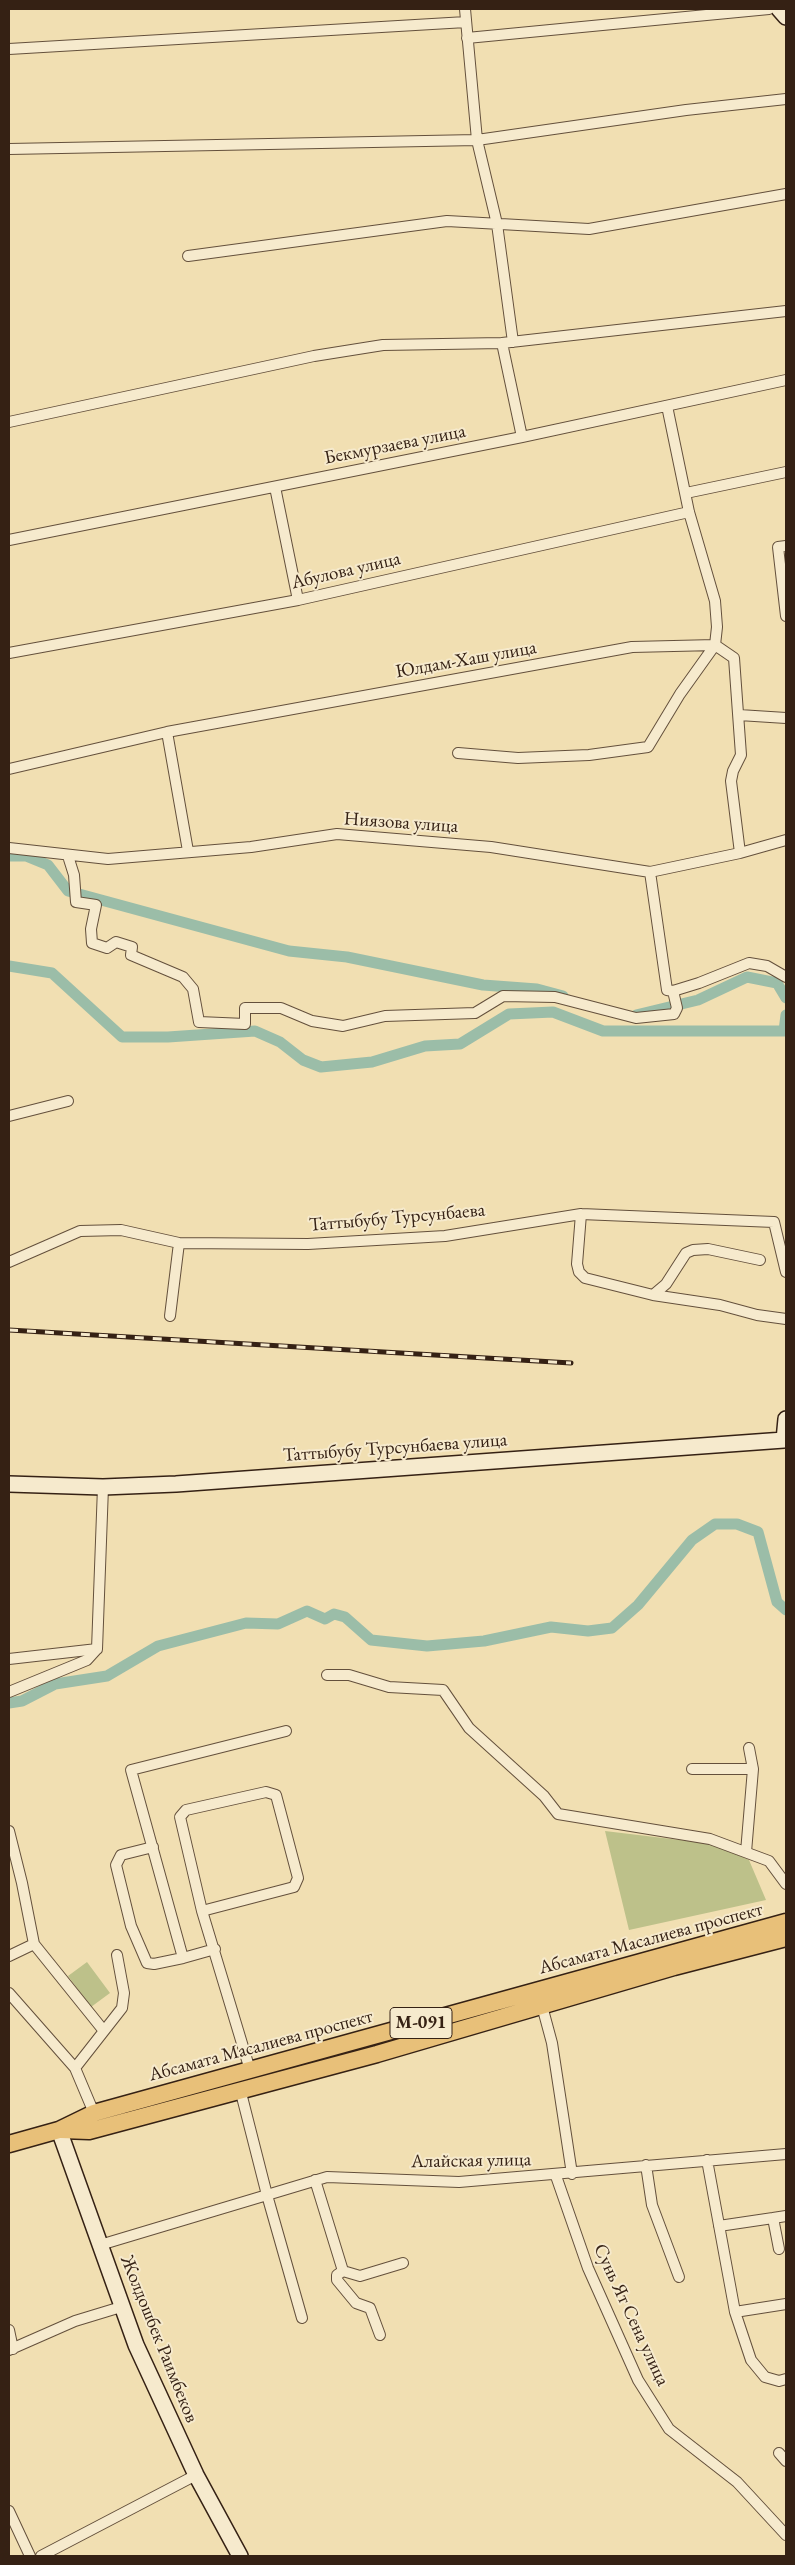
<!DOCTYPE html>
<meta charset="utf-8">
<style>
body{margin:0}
#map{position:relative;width:795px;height:2565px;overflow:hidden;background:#f1dfb2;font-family:"EB Garamond",serif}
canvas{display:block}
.frame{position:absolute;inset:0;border:10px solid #352114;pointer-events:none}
</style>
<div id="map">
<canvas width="795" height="2565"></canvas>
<div class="frame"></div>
</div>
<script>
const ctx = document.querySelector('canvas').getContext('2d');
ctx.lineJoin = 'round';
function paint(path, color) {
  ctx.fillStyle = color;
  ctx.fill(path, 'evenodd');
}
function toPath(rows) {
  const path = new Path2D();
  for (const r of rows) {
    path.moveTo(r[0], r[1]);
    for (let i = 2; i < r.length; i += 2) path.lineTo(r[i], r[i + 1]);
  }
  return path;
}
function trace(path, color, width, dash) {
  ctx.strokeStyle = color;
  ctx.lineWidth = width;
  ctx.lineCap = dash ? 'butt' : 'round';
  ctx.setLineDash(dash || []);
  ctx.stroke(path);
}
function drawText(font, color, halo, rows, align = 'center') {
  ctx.font = font + ' "EB Garamond",serif';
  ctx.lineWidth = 4;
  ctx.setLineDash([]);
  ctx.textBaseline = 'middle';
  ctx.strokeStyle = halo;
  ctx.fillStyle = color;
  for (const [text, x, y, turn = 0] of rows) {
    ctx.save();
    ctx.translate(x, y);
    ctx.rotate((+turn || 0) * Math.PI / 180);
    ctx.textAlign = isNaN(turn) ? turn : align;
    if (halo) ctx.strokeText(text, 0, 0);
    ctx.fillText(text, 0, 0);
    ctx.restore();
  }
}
const green = toPath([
 [605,1831,713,1844,749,1860,766,1900,629,1930],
 [87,1962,110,1993,91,2007,68,1976]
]);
const canal = toPath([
 [9,856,26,856,48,865,68,891,289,951,347,957,483,985,537,989,563,996],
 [9,966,52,973,122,1037,168,1037,255,1031,280,1042,303,1060,321,1067,372,1062,425,1046,460,1044,509,1014,553,1012,603,1031,786,1031],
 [636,1015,698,1000,747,977,777,983,786,998],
 [784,1031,786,1015],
 [9,1703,22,1701,55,1684,107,1676,158,1646,246,1623,278,1624,307,1611,325,1619,334,1614,345,1617,371,1640,427,1646,484,1641,551,1627,588,1631,612,1628,638,1605,692,1540,715,1524,737,1524,758,1532,777,1602,786,1610]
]);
const street = toPath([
 [465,9,477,140,497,224,513,342],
 [467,38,769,9],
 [9,49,466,22],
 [9,149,477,140,686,110,786,99],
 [188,256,447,221,589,229,786,194],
 [502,343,522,437],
 [9,422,314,356,383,345,502,343,786,311],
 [275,487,298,600],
 [686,493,786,472],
 [9,540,522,437,786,380],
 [786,546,778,547,786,616],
 [9,653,298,600,689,512],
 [739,715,786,718],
 [167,732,188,851],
 [458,753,518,758,589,755,648,747,680,694,715,645,717,627,715,601,689,512,667,406],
 [9,769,167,732,632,647,715,645,734,658,741,755,733,771,731,781,740,853],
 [9,848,108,859,251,847,337,834,491,847,650,872,740,853,786,840],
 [68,856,74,875,76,902,96,905,91,929,92,943,107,948,116,942,132,947,131,955,183,977,193,989,199,1022,245,1024,245,1008,281,1008,312,1021,343,1026,385,1016,475,1013,503,996,555,997,636,1018,674,1014,677,1008,673,991],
 [650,872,667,990,673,991,699,983,749,963,767,966,786,977],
 [9,1116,68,1101],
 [581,1214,577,1264,579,1272,585,1278,653,1295,720,1305,757,1315,786,1319],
 [9,1262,80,1231,121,1230,179,1243,308,1244,445,1236,581,1214,774,1222,786,1272],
 [653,1295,666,1284,686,1253,693,1250,708,1249,760,1260],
 [170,1316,179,1243],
 [9,1659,97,1649,103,1487],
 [327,1675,349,1675,389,1687,443,1690,469,1728,544,1796,558,1814,710,1839,769,1861,786,1884],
 [9,1692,87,1660,97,1649],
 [692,1769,753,1769],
 [9,1831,22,1883,34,1944,9,1956],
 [153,1847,121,1855,116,1865,131,1926,147,1963,154,1964,183,1958],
 [746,1852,753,1769,749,1748],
 [202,1911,294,1887,298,1878,276,1795,266,1792,186,1810,180,1817,202,1911,250,2070],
 [34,1944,104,2031],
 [215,1949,183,1958,131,1770,286,1731],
 [9,1993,75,2068,94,2113],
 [542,2006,552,2043,572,2174],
 [75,2068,122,2008,124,1993,117,1955],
 [240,2089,267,2195,327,2177,459,2182,786,2154],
 [707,2160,735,2312,751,2360,765,2377,779,2381,786,2379],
 [646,2165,652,2205,679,2277],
 [556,2176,588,2268,638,2380,669,2429,737,2482,786,2535],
 [315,2180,343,2271,360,2276,403,2263],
 [773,2218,786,2216],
 [719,2226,773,2218,779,2249],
 [100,2245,267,2195,302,2318],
 [343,2271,337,2275,337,2280,356,2303,370,2308,380,2335],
 [735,2312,786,2304],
 [9,2330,13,2349],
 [9,2350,75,2321,121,2307],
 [779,2453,786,2461],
 [9,2511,30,2556],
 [41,2556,196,2475]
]);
const secondary = toPath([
 [779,9,786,17],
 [784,1440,786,1419],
 [9,1484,103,1487,176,1484,784,1440],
 [59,2130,136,2345,196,2475,240,2556]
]);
const primary = toPath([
 [61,2130,89,2131,377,2054,674,1967,786,1938],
 [9,2144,59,2130,94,2113,786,1922]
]);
const rail = toPath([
 [9,1330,571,1363]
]);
const shields = [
 [421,2023,62]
];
const shieldNames = [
 ["М-091",421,2023]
];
const streetNames = [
 ["Бекмурзаева улица",395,445,-11],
 ["Абулова улица",346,571,-13],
 ["Юлдам-Хаш улица",466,660,-10],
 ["Ниязова улица",401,823,4],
 ["Таттыбубу Турсунбаева",397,1218,-5],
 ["Таттыбубу Турсунбаева улица",395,1448,-4],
 ["Абсамата Масалиева проспект",651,1939,-15],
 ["Абсамата Масалиева проспект",261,2046,-15],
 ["Алайская улица",471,2161,-1],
 ["Сунь Ят Сена улица",631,2315,65],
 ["Жолдошбек Раимбеков",159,2339,68]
];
paint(green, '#bdc18a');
trace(canal, '#9bbda8', 11);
trace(street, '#64503c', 12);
trace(secondary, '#352114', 18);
trace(primary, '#352114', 19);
trace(street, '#f6eacd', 10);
trace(secondary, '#f6eacd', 15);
trace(primary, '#e8c079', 16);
trace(rail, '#352114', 5);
trace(rail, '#f6eacd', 3, [9]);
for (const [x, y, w] of shields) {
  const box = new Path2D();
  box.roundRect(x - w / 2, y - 15.5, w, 31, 4);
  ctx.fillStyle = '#f6eacd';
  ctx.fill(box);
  trace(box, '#352114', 1);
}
drawText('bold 18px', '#352114', null, shieldNames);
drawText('19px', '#352114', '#f6eacd', streetNames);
</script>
